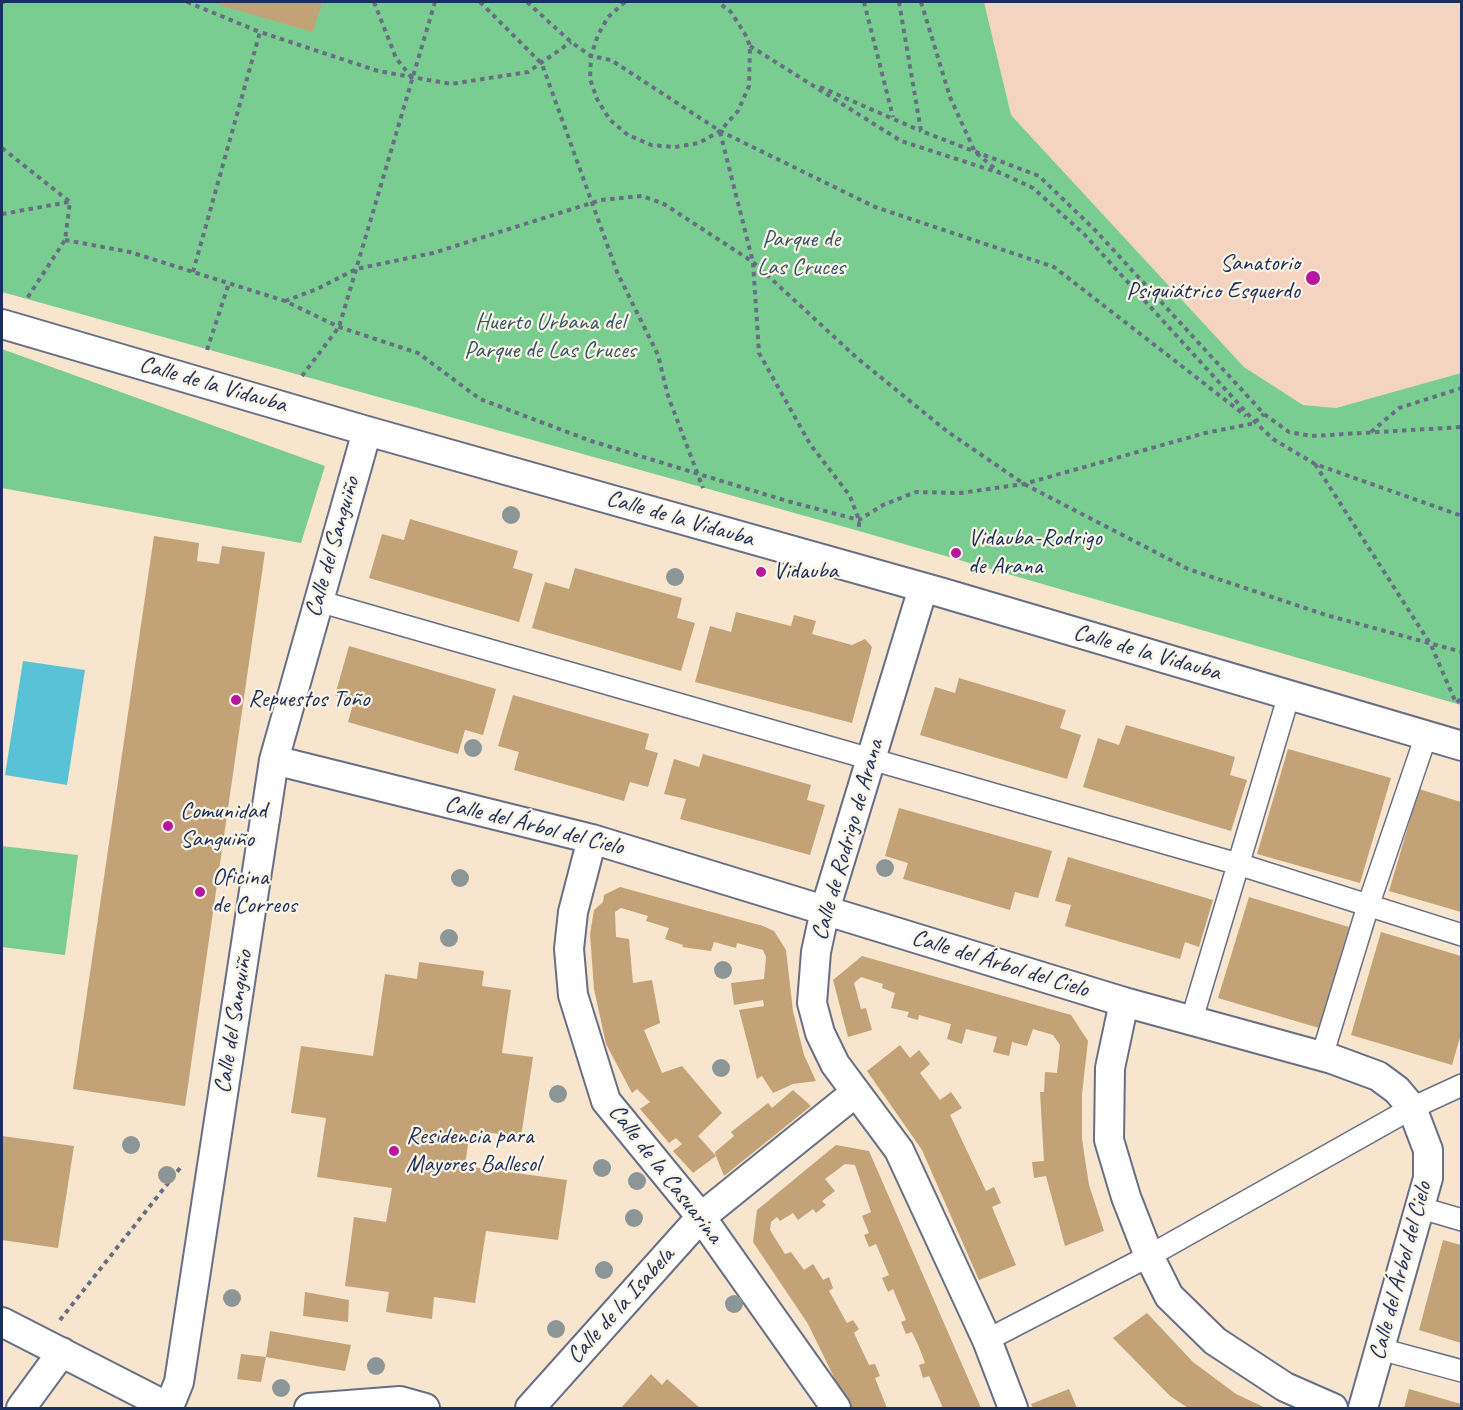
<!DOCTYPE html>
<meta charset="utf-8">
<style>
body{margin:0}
#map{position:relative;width:1463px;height:1410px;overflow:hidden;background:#f8e5cd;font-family:Caveat,sans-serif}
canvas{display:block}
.frame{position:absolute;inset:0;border:3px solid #1b2f5e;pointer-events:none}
</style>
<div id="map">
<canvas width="1463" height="1410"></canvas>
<div class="frame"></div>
</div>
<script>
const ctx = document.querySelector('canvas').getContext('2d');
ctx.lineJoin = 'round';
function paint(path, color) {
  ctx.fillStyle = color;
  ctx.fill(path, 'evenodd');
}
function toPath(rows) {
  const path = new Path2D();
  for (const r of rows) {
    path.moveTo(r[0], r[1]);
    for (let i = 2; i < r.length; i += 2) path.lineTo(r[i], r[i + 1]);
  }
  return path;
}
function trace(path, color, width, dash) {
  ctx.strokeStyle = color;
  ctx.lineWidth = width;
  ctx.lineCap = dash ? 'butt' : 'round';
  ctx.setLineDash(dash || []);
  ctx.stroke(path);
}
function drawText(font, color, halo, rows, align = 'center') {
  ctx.font = font + ' Caveat,sans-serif';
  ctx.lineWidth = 4.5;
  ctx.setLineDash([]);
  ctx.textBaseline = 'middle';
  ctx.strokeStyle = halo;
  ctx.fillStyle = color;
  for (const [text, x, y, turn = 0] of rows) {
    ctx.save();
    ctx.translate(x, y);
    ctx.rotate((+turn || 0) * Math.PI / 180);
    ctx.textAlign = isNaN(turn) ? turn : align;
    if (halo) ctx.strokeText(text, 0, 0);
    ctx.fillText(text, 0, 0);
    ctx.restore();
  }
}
const built = toPath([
 [984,2,1461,2,1461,373,1336,408,1303,405,1244,367,1011,115]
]);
const green = toPath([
 [2,2,984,2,1011,115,1244,367,1303,405,1336,408,1461,373,1461,705,859,531,2,292],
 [2,349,325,466,301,543,2,488],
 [2,846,78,855,65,955,2,947]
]);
const water = toPath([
 [23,661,85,670,67,785,5,775]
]);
const building = toPath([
 [209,2,316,2,322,3,313,32],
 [410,519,518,551,513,568,533,574,519,622,369,578,382,534,404,540],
 [154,536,199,543,197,561,219,564,222,546,265,552,185,1106,73,1089],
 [575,568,682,598,677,618,695,623,681,671,532,628,545,582,569,589],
 [736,612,791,626,794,615,816,621,812,634,852,645,865,639,872,647,852,723,695,682,710,626,731,632],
 [349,646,496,689,483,735,465,730,458,754,348,722,354,701,335,695],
 [959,678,1066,710,1060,728,1081,735,1067,779,920,735,935,687,955,693],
 [513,695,649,734,645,749,658,753,648,787,630,782,624,801,514,770,519,752,498,746],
 [1126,725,1235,757,1230,775,1247,780,1231,831,1083,787,1098,738,1119,745],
 [1288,749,1391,778,1360,883,1257,854],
 [703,754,811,785,807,800,825,805,810,855,680,819,686,799,664,794,674,759,699,767],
 [1419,789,1461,802,1461,912,1389,891],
 [899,808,1052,851,1038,898,1015,892,1010,910,903,879,908,863,885,856],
 [1068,857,1213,900,1199,947,1185,942,1180,959,1065,926,1071,905,1055,901],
 [620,887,763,926,774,931,786,950,793,1011,804,1055,816,1081,793,1084,773,1093,762,1076,757,1079,739,1010,764,1006,763,1000,734,1005,731,983,764,979,766,957,763,950,737,943,736,948,714,942,711,951,682,947,683,945,665,939,669,928,646,921,648,916,621,908,615,912,616,937,629,939,633,983,652,980,660,1023,644,1030,662,1073,682,1066,722,1113,698,1136,716,1156,715,1152,734,1136,731,1132,768,1103,772,1108,793,1090,811,1106,724,1176,716,1156,693,1173,673,1151,682,1144,676,1138,669,1143,640,1109,650,1102,637,1089,632,1093,606,1044,594,989,590,934,594,910,603,902,604,895],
 [1249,897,1349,927,1319,1028,1218,998],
 [1381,932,1461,956,1461,1034,1452,1065,1351,1035],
 [862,956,1071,1015,1088,1041,1082,1094,1082,1139,1089,1185,1104,1231,1065,1246,1046,1176,1034,1178,1032,1162,1044,1161,1040,1092,1044,1092,1045,1072,1057,1073,1060,1045,1053,1035,1033,1029,1027,1046,1012,1042,1009,1056,993,1052,997,1037,966,1029,962,1044,947,1039,951,1024,919,1015,918,1020,907,1017,909,1012,891,1008,895,993,882,988,883,984,861,977,854,983,861,1009,866,1008,872,1030,848,1037,833,980],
 [419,962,484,971,482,986,511,990,502,1053,533,1057,521,1137,470,1130,465,1166,567,1180,558,1240,486,1231,475,1303,434,1297,432,1319,386,1312,389,1292,345,1286,354,1217,386,1222,392,1188,317,1177,326,1118,291,1113,301,1046,373,1056,385,974,417,979],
 [900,1045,910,1058,919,1050,930,1064,920,1073,940,1100,951,1092,962,1108,950,1115,986,1191,994,1187,1001,1203,992,1207,1016,1265,979,1280,922,1150,867,1071],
 [2,1136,74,1146,58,1248,2,1240],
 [836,1145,869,1151,981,1408,943,1408,929,1376,923,1378,919,1365,925,1363,919,1347,912,1332,906,1334,901,1322,906,1320,893,1289,888,1292,882,1278,889,1275,876,1244,869,1247,864,1235,869,1233,862,1216,871,1212,855,1165,845,1164,825,1179,835,1191,822,1201,826,1205,816,1213,813,1209,798,1220,793,1213,780,1221,777,1217,771,1222,770,1230,785,1254,791,1252,804,1270,813,1264,823,1280,829,1277,833,1288,829,1291,847,1323,853,1320,859,1329,854,1333,869,1365,875,1364,880,1376,875,1378,887,1408,849,1408,808,1324,753,1242,757,1210],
 [1443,1240,1461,1245,1461,1343,1419,1330],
 [305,1292,349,1300,348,1322,303,1316],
 [1147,1313,1193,1362,1236,1394,1266,1408,1188,1408,1170,1396,1113,1338],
 [270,1331,351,1345,345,1371,266,1357,261,1382,237,1379,241,1354,266,1357],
 [651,1374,662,1385,667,1379,700,1408,621,1408],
 [1069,1389,1077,1408,1033,1408,1031,1404],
 [1409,1389,1461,1404,1461,1408,1404,1408]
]);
const path = toPath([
 [2,2,5,2],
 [187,2,260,32],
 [374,2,396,58,412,78],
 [480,2,542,64,617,272,658,355,668,396,703,488],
 [527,2,571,42,591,56,611,60,720,131,875,207,1054,267,1246,416],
 [625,2,608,17,598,35,591,56,590,79,597,99,610,120,628,135,651,145,675,147,699,143,720,131,738,111,749,86,750,46,745,34,731,12,718,2],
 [864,2,893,117],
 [899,2,921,131,1039,176,1096,231,1264,414,1289,432,1312,436,1462,427],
 [921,2,950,97,975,152,999,172],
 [750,46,901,141,1003,174,1033,188,1084,234,1256,423,1273,439,1315,464,1462,516],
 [820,87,921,131],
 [720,132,753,262,759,353,810,444,850,496,859,520,859,531],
 [2,148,70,202,65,240,26,300],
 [2,214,69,202],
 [65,240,130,252,285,301,339,327,418,353,480,399,591,441,787,501,859,520,883,505,916,492,960,493,1024,484,1205,433,1256,423],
 [193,272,260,32,378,71,451,84,528,72,571,42],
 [285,301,317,289,356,269,433,253,601,200,642,196,664,204,753,262,857,358,948,432,1024,484,1188,569,1326,615,1462,652],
 [207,350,229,283],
 [302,376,339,327,435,2],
 [1255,422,1264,414],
 [1371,432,1399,408,1462,388],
 [1315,464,1431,645,1456,703,1462,698],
 [60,1320,180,1168]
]);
const pedestrian = toPath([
 [318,601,1238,864,1462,935],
 [1191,1022,1289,695],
 [1322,1056,1368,906,1426,736],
 [1421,1208,1462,1220],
 [987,1340,1149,1256,1412,1108,1462,1085],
 [1380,1349,1462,1371]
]);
const minor = toPath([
 [2,324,367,431,943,593,1462,746],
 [923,588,825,910,816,952,812,1003,820,1033,835,1064,899,1150,987,1340,1013,1408],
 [274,760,592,839,1124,1002,1332,1059,1378,1076,1397,1090,1412,1108,1428,1150,1428,1178,1363,1408],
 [592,839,573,912,569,949,573,995,606,1101,701,1217,836,1408],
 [1124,1002,1110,1068,1109,1140,1126,1197,1149,1256,1169,1296,1215,1341,1285,1387,1333,1408],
 [2,1322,170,1408],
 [169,1407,179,1382,274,760,367,431],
 [21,1408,62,1352],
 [309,1408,400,1401,425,1408],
 [530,1408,701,1217,855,1093]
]);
const trees = [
 [511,515],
 [675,577],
 [473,748],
 [885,868],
 [460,878],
 [449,938],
 [723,970],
 [721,1068],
 [558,1094],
 [131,1145],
 [602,1168],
 [167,1175],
 [637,1181],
 [634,1218],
 [604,1270],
 [232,1298],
 [734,1304],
 [556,1329],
 [376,1366],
 [281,1388]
];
const markers = [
 [1313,278,8,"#b5179e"],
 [956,553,6,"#b5179e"],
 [761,572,6,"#b5179e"],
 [236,700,6,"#b5179e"],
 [168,826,6,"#b5179e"],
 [200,892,6,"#b5179e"],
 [394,1151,6,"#b5179e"]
];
const parkNames = [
 ["Parque de",801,240],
 ["Las Cruces",801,268],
 ["Huerto Urbana del",550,323],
 ["Parque de Las Cruces",550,351]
];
const poiNames = [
 ["Sanatorio",1300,264,"right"],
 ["Psiquiátrico Esquerdo",1300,292,"right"],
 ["Vidauba-Rodrigo",968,539],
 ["de Arana",968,567],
 ["Vidauba",773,572],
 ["Repuestos Toño",248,700],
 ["Comunidad",180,812],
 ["Sanguiño",180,840],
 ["Oficina",212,878],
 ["de Correos",212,906],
 ["Residencia para",406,1137],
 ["Mayores Ballesol",406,1165]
];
const streetNames = [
 ["Calle de la Vidauba",213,385,16],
 ["Calle de la Vidauba",680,519,16],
 ["Calle del Sanguiño",333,547,-74],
 ["Calle de la Vidauba",1147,653,16],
 ["Calle del Árbol del Cielo",534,826,14],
 ["Calle de Rodrigo de Arana",848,840,-74],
 ["Calle del Árbol del Cielo",1000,964,17],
 ["Calle del Sanguiño",234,1022,-81],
 ["Calle de la Casuarina",665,1174,52],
 ["Calle del Árbol del Cielo",1401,1271,-75],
 ["Calle de la Isabela",621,1306,-48]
];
paint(built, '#f4d3c0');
paint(green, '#7acd90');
paint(water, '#59c2d6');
paint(building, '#c3a278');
trace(pedestrian, '#686f85', 24);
trace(minor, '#686f85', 32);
trace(path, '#686f85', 4, [4.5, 4.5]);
trace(pedestrian, '#fff', 21);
trace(minor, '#fff', 28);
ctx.fillStyle = '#8c9697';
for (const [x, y] of trees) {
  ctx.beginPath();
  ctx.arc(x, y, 9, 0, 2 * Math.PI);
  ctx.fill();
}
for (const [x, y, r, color] of markers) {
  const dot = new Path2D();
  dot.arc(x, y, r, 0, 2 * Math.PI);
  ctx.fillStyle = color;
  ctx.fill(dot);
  trace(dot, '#fcf5e5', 2);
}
drawText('24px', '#33566a', '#fcf5e5', parkNames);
drawText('24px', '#1b2f5e', '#fcf5e5', poiNames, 'left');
drawText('24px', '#1b2f5e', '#fcf5e5', streetNames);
</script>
